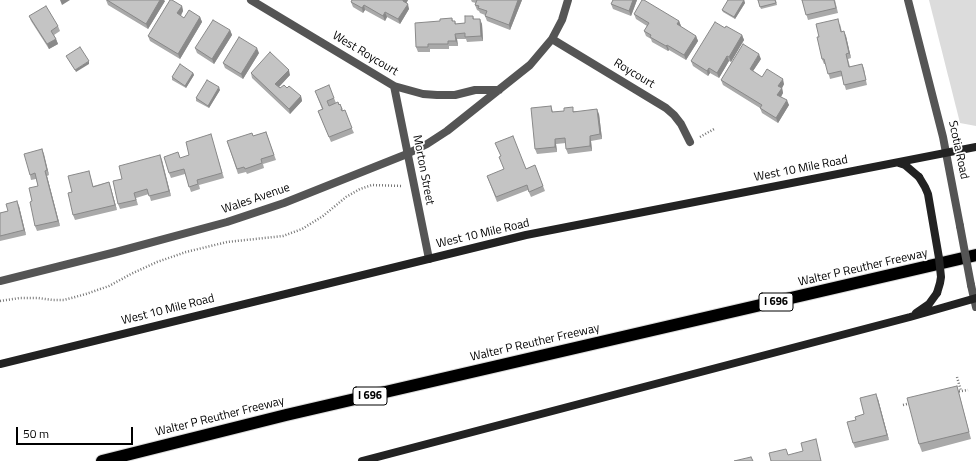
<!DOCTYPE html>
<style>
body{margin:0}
#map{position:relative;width:976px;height:461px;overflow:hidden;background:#fff;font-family:"Titillium Web",sans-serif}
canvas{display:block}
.scale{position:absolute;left:16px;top:427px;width:117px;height:18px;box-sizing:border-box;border:2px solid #000;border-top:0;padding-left:5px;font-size:12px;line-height:14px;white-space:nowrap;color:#000;-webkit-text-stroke:3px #fff;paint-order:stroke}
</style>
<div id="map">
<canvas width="976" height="461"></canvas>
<div class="scale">50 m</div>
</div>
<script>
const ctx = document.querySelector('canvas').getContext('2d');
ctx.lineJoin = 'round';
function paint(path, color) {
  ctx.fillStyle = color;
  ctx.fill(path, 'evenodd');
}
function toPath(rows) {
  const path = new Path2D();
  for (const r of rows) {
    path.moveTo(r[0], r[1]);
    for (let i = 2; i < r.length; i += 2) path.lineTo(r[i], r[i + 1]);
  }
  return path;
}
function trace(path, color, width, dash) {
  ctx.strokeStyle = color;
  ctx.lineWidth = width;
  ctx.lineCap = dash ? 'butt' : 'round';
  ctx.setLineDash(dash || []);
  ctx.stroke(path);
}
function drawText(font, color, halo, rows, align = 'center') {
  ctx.font = font + ' "Titillium Web",sans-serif';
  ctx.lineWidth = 3.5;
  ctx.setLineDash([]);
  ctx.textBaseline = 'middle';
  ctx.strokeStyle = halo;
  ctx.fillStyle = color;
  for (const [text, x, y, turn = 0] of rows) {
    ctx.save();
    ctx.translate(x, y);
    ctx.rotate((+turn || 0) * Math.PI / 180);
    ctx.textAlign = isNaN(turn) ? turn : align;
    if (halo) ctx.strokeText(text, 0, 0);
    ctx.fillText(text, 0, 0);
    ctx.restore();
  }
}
const green = toPath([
 [929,0,976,0,976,126,960,123]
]);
const path = toPath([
 [700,137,714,129],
 [0,301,20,298,38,298,53,300,64,300,86,294,109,286,131,274,157,262,186,252,227,242,283,236,302,229,323,216,346,197,360,189,372,185,403,186],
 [957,377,961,391],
 [956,392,968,390],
 [903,405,911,403]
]);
const minor = toPath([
 [251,0,394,86,423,94,437,95,455,95,475,90,499,90],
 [552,39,666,108,674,115,681,124,690,142],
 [394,86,429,259],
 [0,281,116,252,227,222,284,203,407,154,427,144,447,131,530,65,552,39,562,20,568,0]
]);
const tertiary = toPath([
 [908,0,943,137,960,226],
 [971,285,976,307]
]);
const secondary = toPath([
 [899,163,905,165,919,177],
 [916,313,929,304,937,293],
 [0,364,526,235,976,147],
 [362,461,910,317,976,298]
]);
const motorway = toPath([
 [102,461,286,415,976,255]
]);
const tertiaryBridge = toPath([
 [960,226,971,285]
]);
const secondaryBridge = toPath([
 [919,177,925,187,928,194,939,258,941,277,940,283,937,293]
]);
const wall = toPath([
 [106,0,165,1,148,29,108,5],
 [352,0,408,0,406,3,409,9,400,24,387,17,385,21,365,10,363,13,353,7,351,2],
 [471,0,522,0,510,30,487,21,485,16,485,15,480,13,479,11,477,10,475,5,476,3,472,2],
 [613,0,637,0,631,16,613,9,611,4],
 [744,0,745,3,735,19,723,12,722,10],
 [758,0,776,0,777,5,761,9],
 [802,0,835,0,838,13,808,20],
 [182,6,183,11,181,16,184,18,200,17,202,22,180,59,150,41,148,36],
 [634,14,679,21,681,26,681,27,696,36,698,41,686,60,669,50,668,51,652,42,651,39,646,36,644,31,647,26,636,19],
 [29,16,58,26,60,31,54,35,56,39,58,44,49,49,31,21],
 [473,16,474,19,482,24,483,41,467,42,466,39,457,39,458,46,449,46,449,49,430,49,430,52,418,52,416,47,440,21,452,18,453,21,455,21,456,24,465,23],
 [840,24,842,32,846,36,851,58,848,59,850,67,862,64,867,85,846,90,842,76,830,79,826,64,824,64,822,59,819,37],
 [230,30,232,35,214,64,197,53,195,48],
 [742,35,744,40,731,62,729,61,719,78,710,73,708,76,693,66,691,61],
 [259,53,243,79,225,68,223,63],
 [761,59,753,71,762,77,784,84,782,88,783,93,781,97,789,105,778,123,762,113,760,108,723,85,721,80],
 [193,73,194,75,186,88,172,80,172,77],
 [251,73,290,75,279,87,280,88,287,88,301,96,302,101,290,114,252,78],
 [220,90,209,108,196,101,196,98],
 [317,96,334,98,336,103,339,105,340,104,354,133,331,142,318,111,322,109],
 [551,106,553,112,575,111,599,114,602,139,591,141,592,151,568,154,566,149,566,143,556,144,557,152,537,154,535,149],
 [266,132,276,160,263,164,264,168,247,174,246,172,238,174,227,141,253,136],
 [212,139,224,178,199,185,200,189,191,192,185,174,171,178,169,173,189,155],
 [42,149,49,175,47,176,60,226,37,231,35,226,32,201,38,186,36,179,31,180,30,175],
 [160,155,171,196,151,201,149,194,136,198,138,205,120,209,118,204,122,179],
 [535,165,545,191,531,197,528,190,497,202,487,176,526,169],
 [89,171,93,186,109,182,117,210,75,220,73,215,72,192],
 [19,206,26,235,0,241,0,213,8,211],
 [957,386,959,393,971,439,922,452,919,444],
 [878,399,889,440,855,448,853,443,856,420,864,414]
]);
const shadedWall = toPath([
 [60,0,70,0,62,5],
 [160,0,164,0,165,1,148,29,146,24],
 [403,0,408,0,405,6,403,1],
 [518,0,522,0,510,30,509,25],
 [633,0,637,0,631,16,629,11],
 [744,0,745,3,735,19,734,17],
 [408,4,409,9,400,24,398,19],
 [364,5,365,10,363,13,362,8],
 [182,6,183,11,179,18,177,13],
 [385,12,387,17,385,21,383,16],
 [200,17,202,22,180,59,178,54],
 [480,19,482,24,483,41,481,36],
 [679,21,681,26,679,29,677,24],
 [230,30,232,35,214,64,212,59],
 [844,31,846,36,851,58,849,53],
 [455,34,457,39,458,46,456,41],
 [742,35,744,40,731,62,729,57],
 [696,36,698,41,686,60,684,55],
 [56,39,58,44,49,49,47,44],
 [667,45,669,50,668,51,666,46],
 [257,48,259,53,243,79,241,74],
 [759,54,761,59,751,74,750,69],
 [727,56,729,61,719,78,717,73],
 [89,61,89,64,76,72,75,70],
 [862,64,864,69,867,85,866,80],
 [709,68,710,73,708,76,707,71],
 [289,70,290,75,277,89,275,84],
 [193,73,194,75,186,88,185,86],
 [783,79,784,84,782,88,783,93,779,100,777,95,778,86],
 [219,87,220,90,209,108,208,106],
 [301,96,302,101,290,114,289,109],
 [787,100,789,105,778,123,776,118],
 [597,109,599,114,602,139,600,134],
 [590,136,591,141,592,151,590,146],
 [555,139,556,144,557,152,555,147],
 [42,149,44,154,49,175,47,170],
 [160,155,162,160,171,196,169,191],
 [45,171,47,176,60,226,58,221],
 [109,182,111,188,117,210,115,205],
 [17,201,19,206,26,235,24,230],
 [876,394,878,399,889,440,887,435]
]);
const building = toPath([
 [107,0,160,0,146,24,107,0],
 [170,0,172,0,182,6,177,13,184,18,189,10,200,17,178,54,148,36,170,0],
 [352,0,403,0,403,1,408,4,398,19,385,12,383,16,364,5,362,8,351,2,352,0],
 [477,0,518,0,509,25,485,16,487,11,478,8,479,6,475,5,477,0],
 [613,0,633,0,629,11,611,4,613,0],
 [642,0,644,0,679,21,677,24,696,36,684,55,667,45,666,46,650,37,651,35,644,31,649,23,634,14,642,0],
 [728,0,744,0,734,17,722,10,728,0],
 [758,0,775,0,776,3,760,7,758,0],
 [802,0,834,0,836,8,806,15,802,0],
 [46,6,58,26,51,31,56,39,47,44,29,16,46,6],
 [465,16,473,16,473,19,480,19,481,36,465,37,465,33,455,34,456,41,448,41,448,44,428,44,428,47,416,47,415,23,440,21,440,19,452,18,452,21,455,21,455,24,465,23,465,16],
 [838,19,841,32,844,31,849,53,846,54,849,67,862,64,866,80,844,85,841,71,828,74,824,59,822,59,817,37,819,37,816,24,838,19],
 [213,20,230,30,212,59,195,48,213,20],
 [715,22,725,28,726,26,742,35,729,57,727,56,717,73,709,68,707,71,691,61,715,22],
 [239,37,257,48,241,74,223,63,239,37],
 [743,44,759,54,750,69,762,77,767,69,783,79,778,86,782,88,777,95,787,100,776,118,760,108,762,105,721,80,743,44],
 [80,47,89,61,75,70,66,56,80,47],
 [270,52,289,70,275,84,280,88,284,85,287,88,289,86,301,96,289,109,251,73,270,52],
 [180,64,193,73,185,86,172,77,180,64],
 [207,80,219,87,208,106,196,98,207,80],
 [329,85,334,98,327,101,329,106,338,102,339,105,340,104,342,109,341,109,342,111,345,110,352,128,329,137,318,111,323,109,315,91,329,85],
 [551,106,552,112,564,111,564,108,573,107,573,112,597,109,600,134,590,136,590,146,566,149,565,138,555,139,555,147,535,149,531,108,551,106],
 [266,132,274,155,261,159,262,163,245,169,244,167,237,169,227,141,252,133,253,136,266,132],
 [211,134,222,173,197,180,198,184,189,187,184,169,169,173,164,157,178,152,180,158,189,155,186,142,211,134],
 [513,136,526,169,535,165,543,186,529,192,527,185,496,197,487,176,504,169,499,157,501,156,495,143,513,136],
 [42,149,47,170,45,171,58,221,35,226,30,202,32,201,29,188,38,186,35,173,30,175,24,154,42,149],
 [160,155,169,191,149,196,147,189,134,193,136,200,118,204,113,181,122,179,119,166,160,155],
 [89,171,93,187,109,182,115,205,73,215,68,193,72,192,68,176,89,171],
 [17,201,24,230,0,236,0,213,8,211,6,204,17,201],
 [957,386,969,432,919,444,907,398,957,386],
 [876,394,887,435,853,443,847,422,856,420,855,417,864,414,860,398,876,394],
 [816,439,821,461,771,461,769,453,786,449,788,455,803,451,801,443,816,439],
 [751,457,753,461,734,461,751,457]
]);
const shields = [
 [776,302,34],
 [370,396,34]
];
const shieldNames = [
 ["I 696",776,302],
 ["I 696",370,396]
];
const streetNames = [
 ["West Roycourt",365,54,31],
 ["Roycourt",634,74,31],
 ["Scotia Road",958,150,78],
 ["West 10 Mile Road",801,169,-11],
 ["Morton Street",423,170,79],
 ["Wales Avenue",256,199,-19],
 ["West 10 Mile Road",483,234,-13],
 ["Walter P Reuther Freeway",863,268,-13],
 ["West 10 Mile Road",168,310,-14],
 ["Walter P Reuther Freeway",535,343,-13],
 ["Walter P Reuther Freeway",220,417,-14]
];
paint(green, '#dcdcdc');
trace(motorway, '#dbdbdb', 14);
trace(path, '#777', 2.5, [1, 2]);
trace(minor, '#555', 8);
trace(tertiary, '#555', 8);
trace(secondary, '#222', 8);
trace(motorway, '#000', 12);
trace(tertiaryBridge, '#555', 8);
trace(secondaryBridge, '#222', 8);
paint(wall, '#a9a9a9');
paint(shadedWall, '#898989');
paint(building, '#c4c4c4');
trace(building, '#898989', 1);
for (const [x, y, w] of shields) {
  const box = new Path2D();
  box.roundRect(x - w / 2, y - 9, w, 18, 3);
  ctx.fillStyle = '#fff';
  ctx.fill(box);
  trace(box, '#000', 1);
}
drawText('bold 11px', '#000', null, shieldNames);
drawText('12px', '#000', '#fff', streetNames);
</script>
